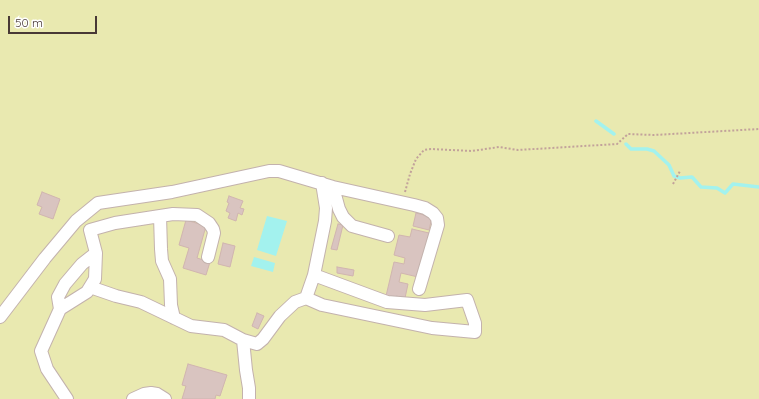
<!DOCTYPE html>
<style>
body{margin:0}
#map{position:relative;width:759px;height:399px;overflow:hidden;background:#f4ebe8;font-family:Quicksand,sans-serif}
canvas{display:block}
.scale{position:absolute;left:8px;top:16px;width:89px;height:18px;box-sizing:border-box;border:2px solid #483936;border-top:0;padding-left:5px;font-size:12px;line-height:14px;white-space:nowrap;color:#483936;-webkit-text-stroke:3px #fff;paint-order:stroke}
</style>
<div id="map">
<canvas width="759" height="399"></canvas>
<div class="scale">50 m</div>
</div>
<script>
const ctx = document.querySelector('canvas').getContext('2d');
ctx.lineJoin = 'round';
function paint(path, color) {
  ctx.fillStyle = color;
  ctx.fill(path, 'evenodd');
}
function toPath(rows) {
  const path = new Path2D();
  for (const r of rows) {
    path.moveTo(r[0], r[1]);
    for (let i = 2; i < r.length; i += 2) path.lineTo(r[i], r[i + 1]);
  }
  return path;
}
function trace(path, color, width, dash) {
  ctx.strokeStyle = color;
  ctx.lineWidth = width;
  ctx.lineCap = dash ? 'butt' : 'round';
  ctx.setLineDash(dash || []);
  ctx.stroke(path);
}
const green = toPath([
 [0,0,759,0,759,399,0,399]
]);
const water = toPath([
 [267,216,287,221,276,256,257,250],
 [254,257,275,263,273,272,251,266]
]);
const stream = toPath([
 [596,121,614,134],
 [626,144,631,149,647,149,654,151,669,165,674,176,680,178,692,177,701,187,717,188,725,193,733,184,759,187]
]);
const building = toPath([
 [42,192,60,199,53,219,39,214,42,207,37,205,42,192],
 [229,196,243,201,240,208,244,209,242,215,238,213,236,221,228,218,230,213,226,211,229,203,227,202,229,196],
 [416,213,432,217,429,230,413,226,416,213],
 [186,220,206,226,197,258,210,262,206,275,183,268,189,248,179,245,186,220],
 [338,224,343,225,337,250,331,249,338,224],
 [412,229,429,233,418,277,401,273,399,282,408,284,405,298,396,296,395,298,386,296,394,262,404,264,405,258,394,255,399,235,410,237,412,229],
 [223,243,235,246,230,267,218,264,223,243],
 [337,267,354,270,353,276,337,273,337,267],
 [257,313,264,316,258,329,252,326,257,313],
 [188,364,227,375,220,396,216,395,215,399,182,399,186,386,182,385,188,364]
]);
const path = toPath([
 [673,184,680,171],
 [405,192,410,174,416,159,424,150,431,149,472,151,499,147,518,150,617,144,628,134,654,135,759,129]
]);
const minor = toPath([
 [333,187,339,209,343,217,352,226,388,236],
 [160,216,161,249,162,261,170,279,171,305,174,318],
 [90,287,116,296,141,302,191,326,224,330,243,340,246,370,249,388,249,399],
 [306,298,314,275,325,221,326,208,322,183],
 [60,309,58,297,65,284,82,264,96,253],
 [0,317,45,258,76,221,98,203,172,192,269,171,279,171,333,187,414,205,425,208,433,213,437,218,438,225,419,289],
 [243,340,257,344,263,339,280,316,295,302,306,298,322,305,432,328,475,332,475,323,467,300,425,305,387,302,314,275],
 [67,399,47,369,41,351,60,309,87,292,95,279,96,253,90,230,115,223,173,214,197,215,209,223,213,229,214,233,208,257],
 [133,399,144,394,151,393,157,394,165,399]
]);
paint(green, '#e9e9b0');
paint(water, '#a3f2ee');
trace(stream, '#a3f2ee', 3.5);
paint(building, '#d9c4c0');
trace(building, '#d1b5b0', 1);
trace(minor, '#c3b2ad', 14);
trace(path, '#c2a29b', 2, [2, 2]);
trace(minor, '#fff', 12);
</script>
